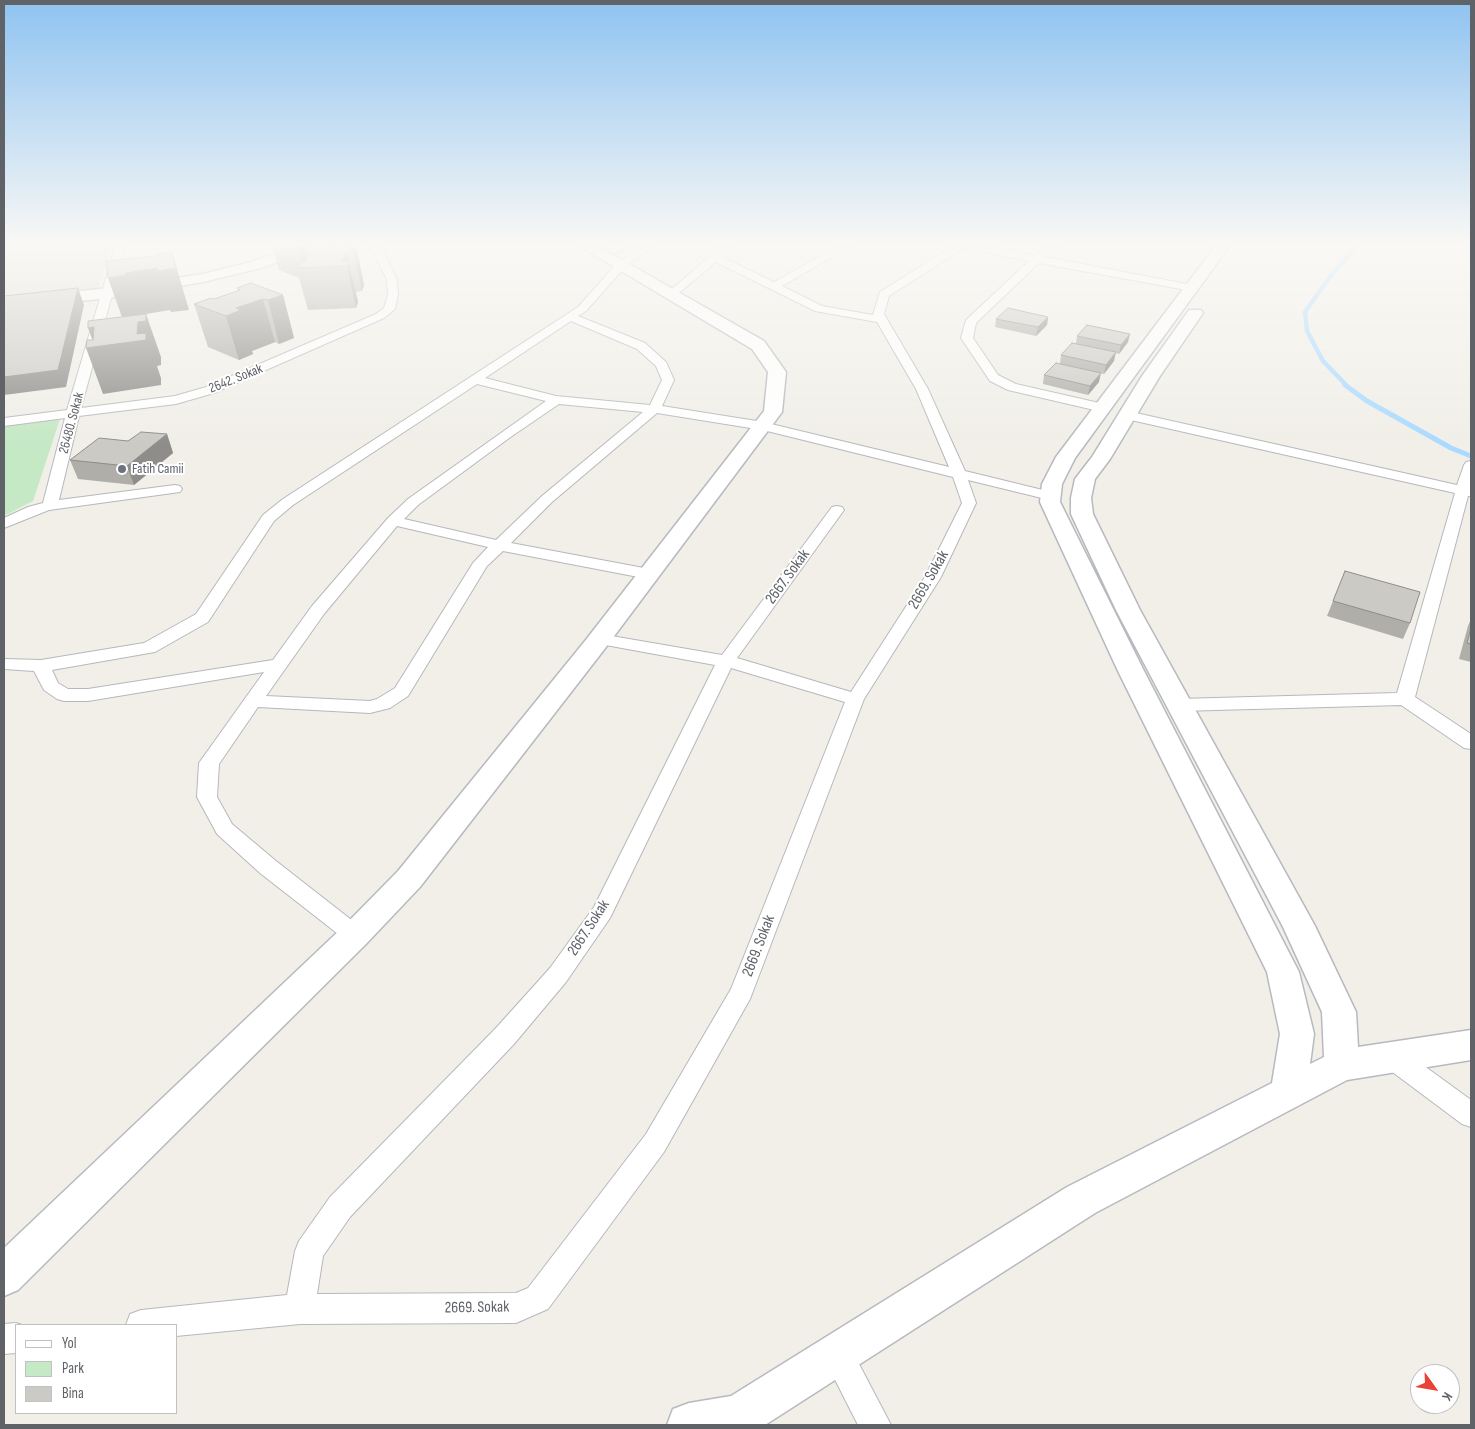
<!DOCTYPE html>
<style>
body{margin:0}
#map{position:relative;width:1475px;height:1429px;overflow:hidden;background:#f1efe8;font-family:"Sofia Sans Condensed",sans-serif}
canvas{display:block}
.frame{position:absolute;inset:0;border:5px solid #5f6368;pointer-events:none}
.legend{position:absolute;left:15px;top:1324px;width:162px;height:90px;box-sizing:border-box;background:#fff;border:1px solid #bfc1c3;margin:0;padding:6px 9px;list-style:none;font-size:15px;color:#5f6368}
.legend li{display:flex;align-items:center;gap:10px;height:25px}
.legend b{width:25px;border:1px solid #bfc1c3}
.north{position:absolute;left:1410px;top:1364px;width:50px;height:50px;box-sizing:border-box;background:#fff;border:1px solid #bfc1c3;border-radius:50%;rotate:122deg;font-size:14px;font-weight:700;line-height:20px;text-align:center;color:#5f6368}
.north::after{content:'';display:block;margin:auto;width:18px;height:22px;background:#ea4335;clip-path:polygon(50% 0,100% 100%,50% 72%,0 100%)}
</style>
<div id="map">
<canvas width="1475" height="1429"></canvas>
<div class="frame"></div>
<ul class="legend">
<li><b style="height:6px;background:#fff"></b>Yol</li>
<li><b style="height:14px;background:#c5e8c5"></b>Park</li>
<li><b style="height:14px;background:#cccac5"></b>Bina</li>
</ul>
<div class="north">K</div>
</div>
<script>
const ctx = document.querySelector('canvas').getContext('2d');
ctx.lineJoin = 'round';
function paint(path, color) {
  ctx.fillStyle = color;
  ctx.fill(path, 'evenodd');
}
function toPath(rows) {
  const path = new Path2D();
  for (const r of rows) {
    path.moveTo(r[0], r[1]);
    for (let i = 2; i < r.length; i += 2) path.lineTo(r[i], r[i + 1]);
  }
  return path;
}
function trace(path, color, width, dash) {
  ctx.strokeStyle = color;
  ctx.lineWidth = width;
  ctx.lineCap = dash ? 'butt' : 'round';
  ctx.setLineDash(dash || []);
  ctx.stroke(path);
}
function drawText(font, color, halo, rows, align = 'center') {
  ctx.font = font + ' "Sofia Sans Condensed",sans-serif';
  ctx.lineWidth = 4;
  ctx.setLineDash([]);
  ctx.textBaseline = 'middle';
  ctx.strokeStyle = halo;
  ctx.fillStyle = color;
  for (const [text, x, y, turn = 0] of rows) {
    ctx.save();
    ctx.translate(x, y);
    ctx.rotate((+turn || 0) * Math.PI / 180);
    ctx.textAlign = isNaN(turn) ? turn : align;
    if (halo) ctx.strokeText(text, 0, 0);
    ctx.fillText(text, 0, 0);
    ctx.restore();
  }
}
const education = toPath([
 [4,244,113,244,98,289,4,300]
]);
const green = toPath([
 [61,416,33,501,4,516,4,424]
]);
const streamFar1 = toPath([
 [616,254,636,244],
 [1347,386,1323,361,1307,331,1305,312,1329,278,1358,244]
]);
const stream = toPath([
 [1345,385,1367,401,1451,448,1471,456]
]);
const street = toPath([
 [116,244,126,244,81,408,175,396,206,387,376,314,384,308,388,295,387,280,370,244,380,244,397,280,398,295,395,309,384,318,214,393,176,404,79,416,59,500,175,485,180,486,182,489,180,492,49,510,4,528,4,518,28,507,43,503,65,418,4,426,4,418,67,410,116,244],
 [644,244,656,244,625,267,586,311,578,316,645,343,666,362,674,380,662,406,763,422,949,467,916,389,877,322,815,311,716,262,674,297,666,297,665,295,724,244,736,244,722,257,774,282,842,244,855,244,782,286,822,306,873,315,880,292,956,244,975,244,1035,256,1047,244,1058,244,1045,257,1192,285,1197,288,1192,291,1039,263,976,323,973,338,998,375,1016,384,1108,405,1110,408,1103,412,1008,390,990,381,961,338,966,320,1029,261,964,248,889,296,884,314,928,389,965,471,1055,493,1057,496,1055,499,1050,500,968,480,976,503,941,577,864,699,750,999,664,1152,548,1309,516,1323,300,1324,176,1336,176,1325,126,1325,130,1314,141,1310,287,1295,295,1251,299,1241,330,1197,496,1028,550,968,594,907,715,665,600,644,594,643,591,639,594,635,600,634,722,655,832,507,837,506,842,507,844,510,737,658,851,692,925,577,962,503,953,477,763,430,657,413,552,502,511,543,649,569,655,571,657,574,655,577,649,579,503,551,487,566,408,696,390,708,370,713,258,707,219,764,217,797,232,824,276,861,363,929,366,935,363,941,355,944,347,941,260,873,217,834,197,797,199,763,264,672,88,701,64,701,57,699,44,690,34,671,4,669,4,659,41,660,144,643,196,614,263,515,283,499,578,307,617,263,644,244],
 [571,321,637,349,656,366,662,380,650,405,556,396,485,378,571,321],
 [477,384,546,401,408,499,388,518,312,606,273,660,88,689,68,689,58,683,52,670,155,652,208,622,274,521,293,505,477,384],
 [559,404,643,412,542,496,496,540,404,519,418,505,512,436,559,404],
 [397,526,488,547,473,563,395,688,377,699,370,701,266,696,324,614,397,526],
 [731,668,845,702,731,989,646,1134,528,1288,516,1293,317,1294,323,1256,350,1217,514,1044,566,982,610,918,731,668],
 [1127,411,1457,485,1464,465,1466,462,1471,461,1471,496,1468,496,1415,697,1471,734,1471,749,1464,748,1401,705,1179,711,1172,709,1170,705,1172,701,1179,699,1397,693,1455,493,1122,418,1120,415,1127,411],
 [1392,1046,1401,1049,1471,1100,1471,1127,1462,1124,1383,1065,1379,1057,1383,1049,1392,1046],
 [16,1323,22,1325,16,1325,16,1353,4,1354,4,1324,16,1323],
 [837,1339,848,1343,891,1425,858,1425,822,1354,826,1343,837,1339]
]);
const secondary = toPath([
 [301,244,322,244,320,247,261,268,203,282,109,298,4,309,4,299,109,288,203,274,251,262,301,244],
 [576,244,594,244,764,341,786,372,782,412,603,651,420,887,366,944,18,1290,4,1296,4,1248,344,926,398,871,585,641,764,411,768,372,752,349,576,244],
 [1217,244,1231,244,1075,458,1062,484,1060,502,1144,671,1299,972,1314,1034,1310,1064,1324,1057,1322,1012,1283,927,1116,610,1071,514,1071,498,1075,479,1092,457,1142,376,1189,310,1201,310,1203,313,1160,376,1110,459,1095,479,1091,498,1093,514,1140,610,1315,926,1356,1012,1358,1047,1471,1030,1471,1060,1347,1080,1095,1213,765,1425,667,1425,673,1409,689,1403,731,1396,1067,1187,1272,1083,1280,1034,1267,972,1118,671,1040,502,1042,484,1056,457,1217,244]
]);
const wall = toPath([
 [272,244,356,245,364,285,362,291,356,292,358,302,356,308,308,310,299,278,279,270],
 [237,288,283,295,294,338,279,344,275,342,252,351,253,354,239,360,208,347,194,304,214,299,238,291],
 [1048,317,1047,325,1036,336,995,327,996,319],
 [1077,336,1128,342,1119,354,1115,353,1114,361,1104,374,1060,364,1061,355,1076,344],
 [1044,375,1099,382,1088,395,1043,384],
 [167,434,173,453,134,485,78,479,70,460,128,441],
 [1345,571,1410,623,1403,639,1327,616],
 [1471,619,1471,662,1459,659,1468,626]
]);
const shadedWall = toPath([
 [298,244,332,244,337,266,310,252,305,252,309,268,304,268],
 [336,244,350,244,351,250,346,251,358,302,356,308,347,266,341,267],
 [356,245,364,285,362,291,353,250],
 [172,252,189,310,171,312,170,310,146,314,161,357,161,365,157,366,161,378,161,385,103,394,86,348,95,347,88,328,94,327,137,334,138,322,123,320,108,278,126,273],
 [78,288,84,305,66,387,4,395,4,377],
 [283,295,294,338,279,344,268,300],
 [263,299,275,342,252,351,253,354,239,360,226,316,236,308],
 [1048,317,1047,325,1036,336,1038,327],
 [1130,334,1128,342,1119,354,1121,345],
 [1116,352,1114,361,1104,374,1106,365],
 [1101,373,1099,382,1088,395,1090,386],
 [167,434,173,453,134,485,127,466]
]);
const building = toPath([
 [356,245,353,250,346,251,342,261,349,261,347,266,297,268,300,262,305,262,310,252,305,252,308,246,356,245],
 [172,252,176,268,158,271,157,268,126,273,126,275,108,278,106,261,156,256,156,254,172,252],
 [251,283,283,295,268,300,263,299,236,308,241,310,226,316,194,304,211,298,214,299,240,290,237,288,251,283],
 [78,288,58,370,4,377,4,296,78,288],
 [1008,308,1048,317,1038,327,996,319,1008,308],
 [146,314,146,321,138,322,137,334,146,333,146,340,86,348,87,340,93,340,94,327,88,328,88,321,146,314],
 [1087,325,1130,334,1121,345,1077,336,1087,325],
 [1072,343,1116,352,1106,365,1061,355,1072,343],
 [1056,363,1101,373,1090,386,1044,375,1056,363],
 [141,432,167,434,127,466,70,460,99,438,128,441,141,432],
 [1345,571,1420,592,1410,623,1333,601,1345,571],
 [1471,628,1471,644,1467,643,1471,628]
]);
const markers = [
 [122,469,5,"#6b7280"]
];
const farStreetnames = [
 ["2642. Sokak",236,379,-22],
 ["26480. Sokak",72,423,-75]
];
const farWorshipnames = [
 ["Fatih Camii",132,469]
];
const streetNames = [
 ["2667. Sokak",788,577,-54],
 ["2669. Sokak",929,580,-60],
 ["2667. Sokak",589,928,-57],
 ["2669. Sokak",759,946,-69],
 ["2669. Sokak",477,1308,-1]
];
paint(education, '#e1ded6');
paint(green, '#c5e8c5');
trace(streamFar1, '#aadaff', 4.5);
trace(stream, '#aadaff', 5);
trace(street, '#b5b8bc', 2);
trace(secondary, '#b6babf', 3);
paint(street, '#fff');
paint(secondary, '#fff');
paint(wall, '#afaea9');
paint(shadedWall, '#8f8d8a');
paint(building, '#cccac5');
trace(building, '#8f8d8a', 1);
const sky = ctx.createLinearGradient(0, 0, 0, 444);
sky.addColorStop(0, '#8fc3f1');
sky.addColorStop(0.55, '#f9f8f5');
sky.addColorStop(1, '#f9f8f500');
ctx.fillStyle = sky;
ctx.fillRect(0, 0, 1475, 444);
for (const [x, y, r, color] of markers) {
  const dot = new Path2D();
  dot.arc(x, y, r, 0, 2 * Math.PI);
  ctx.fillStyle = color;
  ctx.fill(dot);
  trace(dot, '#fff', 2);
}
drawText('14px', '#5f6368', '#fff', farStreetnames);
drawText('14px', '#5b616d', '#fff', farWorshipnames, 'left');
drawText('16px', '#5f6368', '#fff', streetNames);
</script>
